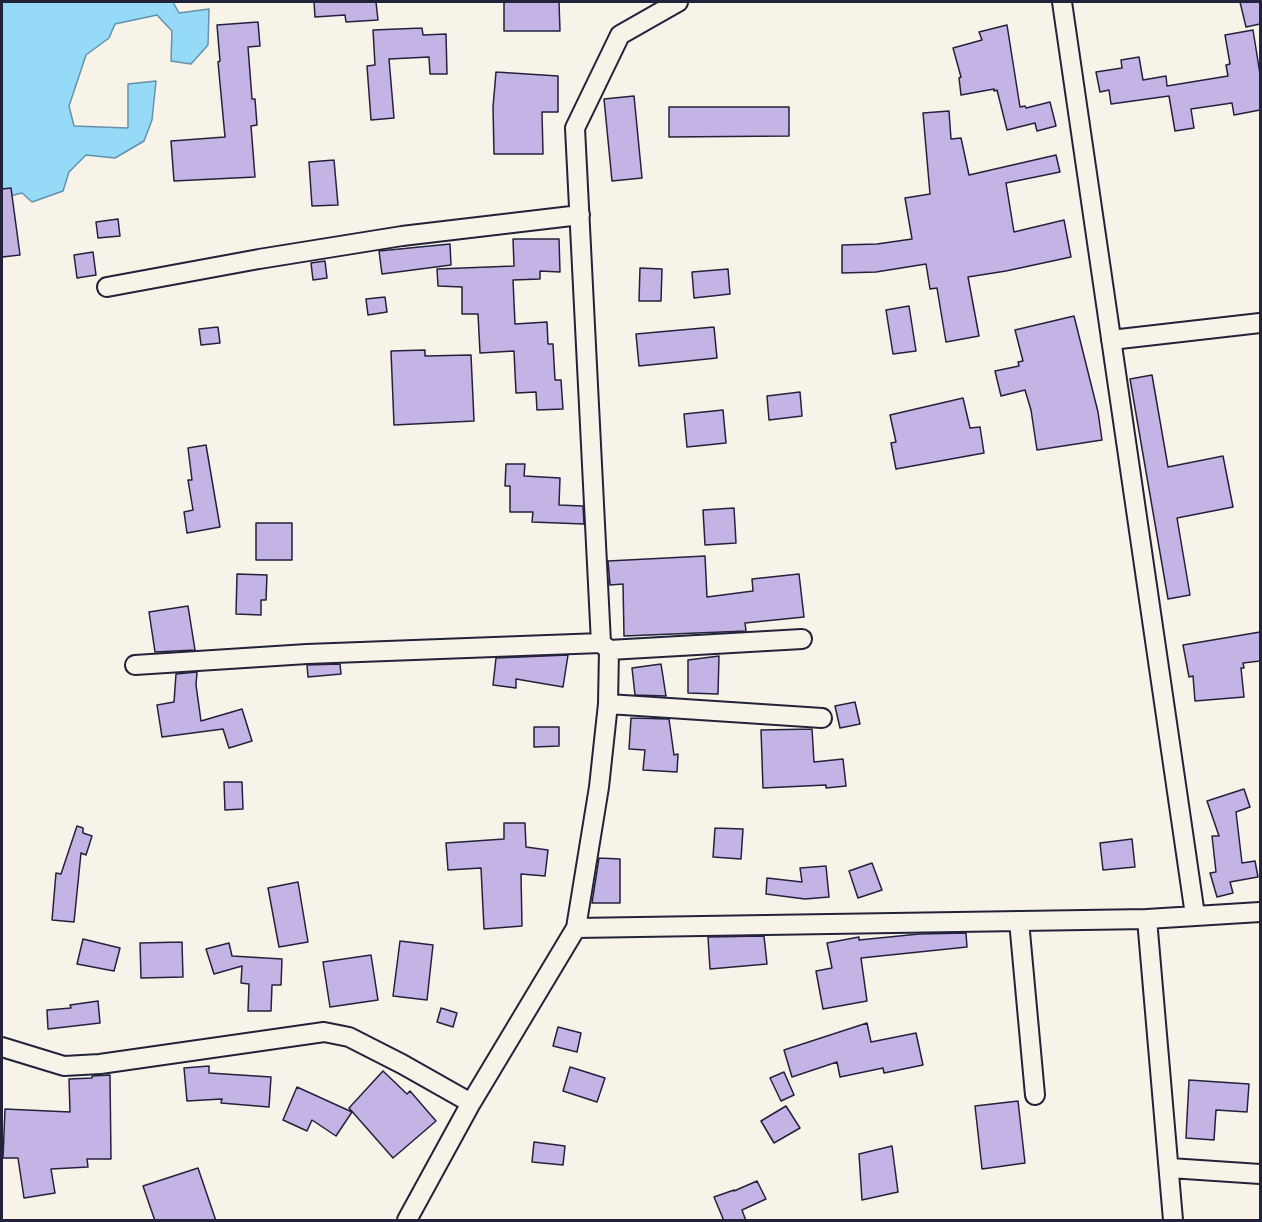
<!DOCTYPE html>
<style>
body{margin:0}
#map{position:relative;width:1262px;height:1222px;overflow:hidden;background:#f7f3e8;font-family:"Playpen Sans",sans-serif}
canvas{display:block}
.frame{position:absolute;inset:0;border:3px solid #22223b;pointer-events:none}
</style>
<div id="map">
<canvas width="1262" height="1222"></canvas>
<div class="frame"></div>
</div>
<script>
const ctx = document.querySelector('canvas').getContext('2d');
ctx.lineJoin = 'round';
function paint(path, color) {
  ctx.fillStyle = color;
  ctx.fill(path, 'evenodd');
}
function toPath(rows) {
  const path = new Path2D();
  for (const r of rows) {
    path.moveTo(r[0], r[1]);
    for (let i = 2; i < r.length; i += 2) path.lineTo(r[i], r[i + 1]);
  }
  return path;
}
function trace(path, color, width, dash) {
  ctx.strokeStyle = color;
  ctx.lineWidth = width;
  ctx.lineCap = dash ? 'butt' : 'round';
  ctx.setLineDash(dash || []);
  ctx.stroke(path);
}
const water = toPath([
 [2,2,173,2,179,13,209,9,208,45,191,64,171,61,172,31,157,15,115,24,109,38,86,55,69,106,74,126,128,128,128,84,156,81,152,120,144,141,115,158,86,155,69,172,63,191,32,202,22,193,2,198,2,2]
]);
const building = toPath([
 [314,2,376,2,378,20,346,22,345,15,315,17,314,2],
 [504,2,559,2,560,31,504,31,504,2],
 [1240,2,1260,2,1260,24,1246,27,1240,2],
 [258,22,260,46,248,47,252,99,255,99,257,125,251,126,255,177,174,181,171,141,225,137,218,62,220,61,217,25,258,22],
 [1007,25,1020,107,1025,106,1026,108,1050,102,1056,126,1037,131,1035,123,1007,130,997,90,994,91,994,89,961,95,959,78,961,77,953,48,982,40,979,32,1007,25],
 [422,28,423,35,446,34,447,74,430,74,429,57,389,59,394,118,371,120,367,66,375,65,373,30,422,28],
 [1253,30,1260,74,1260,110,1234,115,1232,103,1191,109,1194,128,1175,131,1169,96,1111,104,1109,90,1100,92,1096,72,1122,68,1121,60,1139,57,1143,80,1166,76,1167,86,1228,76,1226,65,1230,64,1225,35,1253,30],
 [496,72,558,76,558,112,542,112,543,154,494,154,493,107,496,72],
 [634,96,642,178,612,181,604,99,634,96],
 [669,107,789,107,789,136,669,137,669,107],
 [949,111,951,139,961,138,969,175,1056,155,1060,172,1006,183,1014,232,1064,220,1071,257,1006,271,968,277,979,336,946,342,937,288,930,289,926,264,876,272,842,273,842,245,877,244,912,239,905,198,930,194,923,113,949,111],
 [334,160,338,205,312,206,309,162,334,160],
 [11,188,20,255,2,257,2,189,11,188],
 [118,219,120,236,98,238,96,222,118,219],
 [513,239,559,239,560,272,540,271,540,279,513,280,515,324,547,322,548,344,553,344,555,380,561,380,563,409,537,410,536,392,516,393,514,351,480,353,478,314,462,314,462,287,438,286,437,269,514,266,513,239],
 [450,244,451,265,382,274,379,251,450,244],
 [93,252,96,275,77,278,74,255,93,252],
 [325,261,327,278,313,280,311,263,325,261],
 [640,268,662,269,661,301,639,301,640,268],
 [728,269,730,294,694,298,692,272,728,269],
 [385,297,387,312,368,315,366,299,385,297],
 [909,306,916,351,893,354,886,310,909,306],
 [1074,316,1098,412,1102,440,1037,450,1031,410,1025,390,1001,396,995,371,1019,366,1018,362,1023,361,1015,330,1074,316],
 [218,327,220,343,201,345,199,329,218,327],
 [714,327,717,358,639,366,636,334,714,327],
 [425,350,425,356,471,355,474,421,394,425,391,351,425,350],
 [1152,375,1168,467,1223,456,1233,507,1177,518,1190,595,1168,599,1130,379,1152,375],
 [800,392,802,416,769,420,767,396,800,392],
 [963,398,970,428,980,427,984,453,896,469,891,443,896,442,890,415,963,398],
 [723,410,726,443,687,447,684,414,723,410],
 [206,445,220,527,187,533,184,512,193,510,188,480,192,480,188,448,206,445],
 [506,464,525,464,524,476,560,478,559,505,583,506,584,524,532,522,533,512,510,512,510,486,505,486,506,464],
 [734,508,736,543,705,545,703,510,734,508],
 [256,523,292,523,292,560,256,560,256,523],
 [705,556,707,597,753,591,752,579,799,574,804,617,745,623,746,631,624,636,623,584,610,585,608,561,705,556],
 [237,574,267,575,266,600,261,600,261,615,236,614,237,574],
 [188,606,195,650,155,652,149,612,188,606],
 [1260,632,1260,661,1243,663,1244,668,1241,668,1244,697,1195,701,1193,676,1189,677,1183,645,1260,632],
 [568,655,563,687,516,679,516,688,493,685,496,658,568,655],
 [719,656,718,694,688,693,688,660,719,656],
 [340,664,341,674,308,677,307,665,340,664],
 [661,664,666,696,635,695,632,668,661,664],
 [197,672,196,685,201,721,242,709,252,741,229,748,223,729,162,737,157,705,174,702,176,674,197,672],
 [855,702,860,724,840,728,835,706,855,702],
 [631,718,669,719,674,755,678,754,677,772,643,770,645,750,629,749,631,718],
 [534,727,559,727,559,746,534,747,534,727],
 [812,729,814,762,843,759,846,786,826,788,826,785,763,788,761,730,812,729],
 [224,782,242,782,243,809,225,810,224,782],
 [1244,789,1250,807,1236,812,1242,863,1255,861,1258,877,1230,882,1233,893,1217,897,1210,873,1216,872,1212,836,1219,836,1207,801,1244,789],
 [504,823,525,823,526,847,548,850,545,876,521,874,522,926,484,929,481,868,448,870,446,843,504,839,504,823],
 [77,826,83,828,83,833,92,836,86,855,81,853,74,922,52,920,56,873,61,874,77,826],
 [715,828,743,829,741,859,713,857,715,828],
 [1132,839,1135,867,1103,870,1100,843,1132,839],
 [599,858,620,859,620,903,592,903,599,858],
 [872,863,882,890,858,898,849,871,872,863],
 [826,866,829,897,805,899,766,894,767,878,802,882,800,868,826,866],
 [298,882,308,942,279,947,268,888,298,882],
 [966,933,967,947,861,958,867,1001,823,1009,816,971,832,968,827,943,859,937,859,940,919,934,966,933],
 [764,936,767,964,710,969,708,937,764,936],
 [83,939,120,948,114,971,77,964,83,939],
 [400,941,433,945,427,1000,393,996,400,941],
 [182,942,183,977,141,978,140,943,182,942],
 [229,943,232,956,282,959,281,985,272,985,271,1011,248,1011,249,984,241,983,242,966,214,974,206,949,229,943],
 [371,955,378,1000,330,1007,323,962,371,955],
 [98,1001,100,1023,48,1029,47,1010,71,1008,70,1005,98,1001],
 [441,1008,457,1013,453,1027,437,1022,441,1008],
 [867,1023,871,1042,916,1033,923,1065,884,1073,883,1068,840,1077,837,1062,792,1077,784,1050,867,1023],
 [558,1027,581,1033,577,1052,553,1046,558,1027],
 [209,1066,209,1073,271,1077,269,1107,221,1103,222,1099,187,1101,184,1068,209,1066],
 [570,1067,605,1078,597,1102,563,1091,570,1067],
 [383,1071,407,1094,410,1091,436,1121,393,1158,349,1108,383,1071],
 [784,1072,794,1095,781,1101,770,1078,784,1072],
 [110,1075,111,1159,87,1159,88,1167,51,1169,55,1193,24,1198,18,1158,3,1158,5,1109,70,1112,69,1079,92,1078,92,1076,110,1075],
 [1189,1080,1249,1084,1247,1112,1216,1110,1214,1140,1186,1138,1189,1080],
 [297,1087,352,1112,336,1136,312,1120,307,1131,283,1120,297,1087],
 [1018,1101,1025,1163,982,1169,975,1106,1018,1101],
 [786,1106,800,1128,774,1143,761,1121,786,1106],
 [534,1142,565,1146,563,1165,532,1162,534,1142],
 [892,1146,898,1192,862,1200,859,1154,892,1146],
 [198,1168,216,1221,155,1221,143,1186,198,1168],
 [757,1181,766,1199,742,1210,746,1221,724,1221,714,1197,734,1190,734,1191,757,1181]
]);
const street = toPath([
 [1062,2,1195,915],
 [107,287,259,259,402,236,580,215],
 [1111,340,1260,323],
 [609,650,802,639],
 [135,665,307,654,601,643],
 [608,704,822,718],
 [1147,919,1173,1220],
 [1019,921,1035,1095],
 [576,928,1147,919,1260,912],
 [2,1047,64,1066,100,1064,324,1032,349,1037,402,1064,471,1103],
 [1170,1168,1260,1174],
 [407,1220,471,1103,576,928,599,787,608,704,609,650,601,643,575,128,620,35,678,2]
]);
paint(water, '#95daf7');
trace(water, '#6790ac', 1.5);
paint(building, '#c3b4e5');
trace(building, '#22223b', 1.5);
trace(street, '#22223b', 22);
trace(street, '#f7f3e8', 18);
</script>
